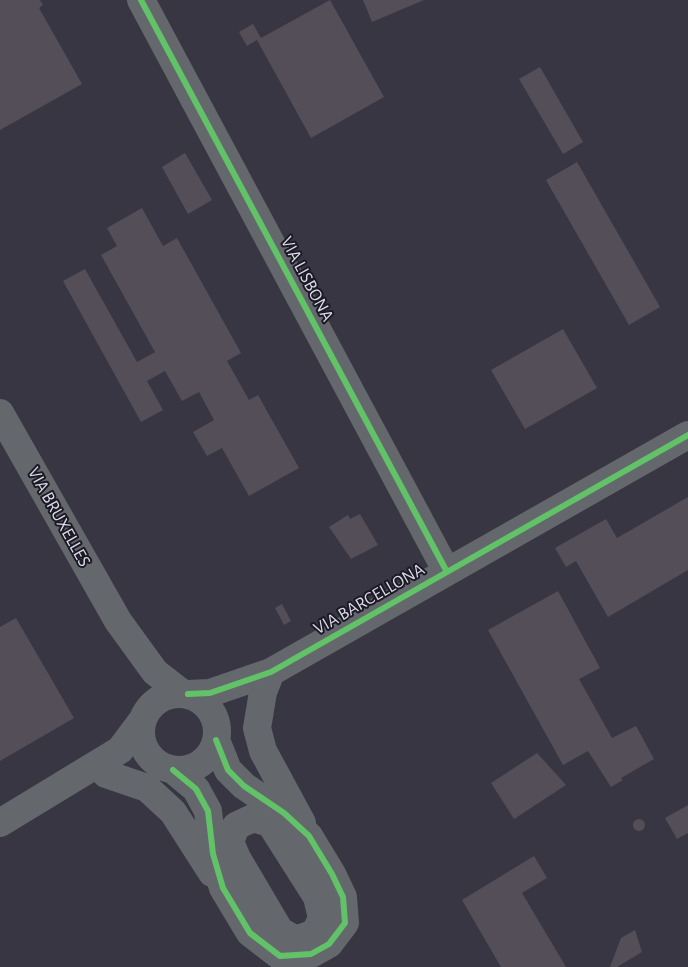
<!DOCTYPE html>
<style>
body{margin:0}
canvas{display:block;background:#383642}
</style>
<canvas width="688" height="967"></canvas>
<script>
const ctx = document.querySelector('canvas').getContext('2d');
ctx.lineJoin = 'round';
function paint(path, color) {
  ctx.fillStyle = color;
  ctx.fill(path, 'evenodd');
}
function toPath(rows) {
  const path = new Path2D();
  for (const r of rows) {
    if (r.length === 3) {
      path.moveTo(r[0] + r[2], r[1]);
      path.arc(r[0], r[1], r[2], 0, 2 * Math.PI);
      continue;
    }
    path.moveTo(r[0], r[1]);
    for (let i = 2; i < r.length; i += 2) path.lineTo(r[i], r[i + 1]);
  }
  return path;
}
function trace(path, color, width, dash) {
  ctx.strokeStyle = color;
  ctx.lineWidth = width;
  ctx.lineCap = dash ? 'butt' : 'round';
  ctx.setLineDash(dash || []);
  ctx.stroke(path);
}
function drawText(font, color, halo, rows, align = 'center') {
  ctx.font = font + ' "Alegreya Sans",sans-serif';
  ctx.lineWidth = 4;
  ctx.setLineDash([]);
  ctx.textBaseline = 'middle';
  ctx.strokeStyle = halo;
  ctx.fillStyle = color;
  for (const [text, x, y, turn = 0] of rows) {
    ctx.save();
    ctx.translate(x, y);
    ctx.rotate((+turn || 0) * Math.PI / 180);
    ctx.textAlign = isNaN(turn) ? turn : align;
    if (halo) ctx.strokeText(text, 0, 0);
    ctx.fillText(text, 0, 0);
    ctx.restore();
  }
}
const building = toPath([
 [0,0,40,0,43,5,39,8,82,84,0,130],
 [330,0,384,97,311,138,257,40,247,46,239,32,253,24,261,38],
 [363,0,424,0,372,22],
 [540,67,583,142,563,154,519,79],
 [185,153,212,200,188,214,162,167],
 [577,162,660,307,629,325,546,180],
 [142,208,163,246,177,238,241,353,227,361,249,400,258,395,299,468,249,496,222,448,207,456,193,432,214,420,199,392,182,401,165,371,147,381,163,410,141,422,63,281,85,269,137,362,155,352,101,255,117,246,107,228],
 [563,329,597,388,525,429,491,370],
 [688,497,688,570,608,617,576,561,566,567,555,548,606,519,617,538],
 [360,514,378,545,351,559,329,527,348,515,350,519],
 [558,591,600,668,579,679,612,738,636,726,654,759,621,778,623,780,611,787,588,751,563,765,488,630],
 [282,604,291,621,284,625,275,608],
 [16,618,74,718,0,761,0,627],
 [537,753,566,785,514,819,491,783],
 [688,805,688,833,677,839,665,818],
 [639,825,6],
 [534,856,547,878,522,893,566,967,501,967,462,900],
 [635,930,642,952,617,967,610,967,621,938]
]);
const minor = toPath([
 [141,0,447,572],
 [0,413,118,621,155,672,182,693],
 [271,672,263,692,257,728,263,751,302,823],
 [179,732,38],
 [188,694,210,693,271,672,688,435],
 [173,770,196,789,208,811,213,854,223,888,250,933,280,956,311,954,329,944,345,923,343,897,332,874,309,836,284,813,244,786,228,770,216,740],
 [106,774,147,788,173,812,212,873],
 [253,818,270,823,317,897,322,918,315,933,296,940,280,931,237,858,230,842,236,826,253,818],
 [0,823,120,750,141,722]
]);
const cycleway = toPath([
 [141,0,447,572],
 [188,694,210,693,271,672,688,435],
 [173,770,196,789,208,811,213,854,223,888,250,933,280,956,311,954,329,944,345,923,343,897,332,874,309,836,284,813,244,786,228,770,216,740]
]);
const streetNames = [
 ["VIA LISBONA",307,279,62],
 ["VIA BRUXELLES",59,517,61],
 ["VIA BARCELLONA",369,599,-30]
];
paint(building, '#534e57');
trace(minor, '#64686d', 28);
trace(cycleway, '#61c268', 6);
drawText('18px', '#dbd9e8', '#1c1a25', streetNames);
</script>
